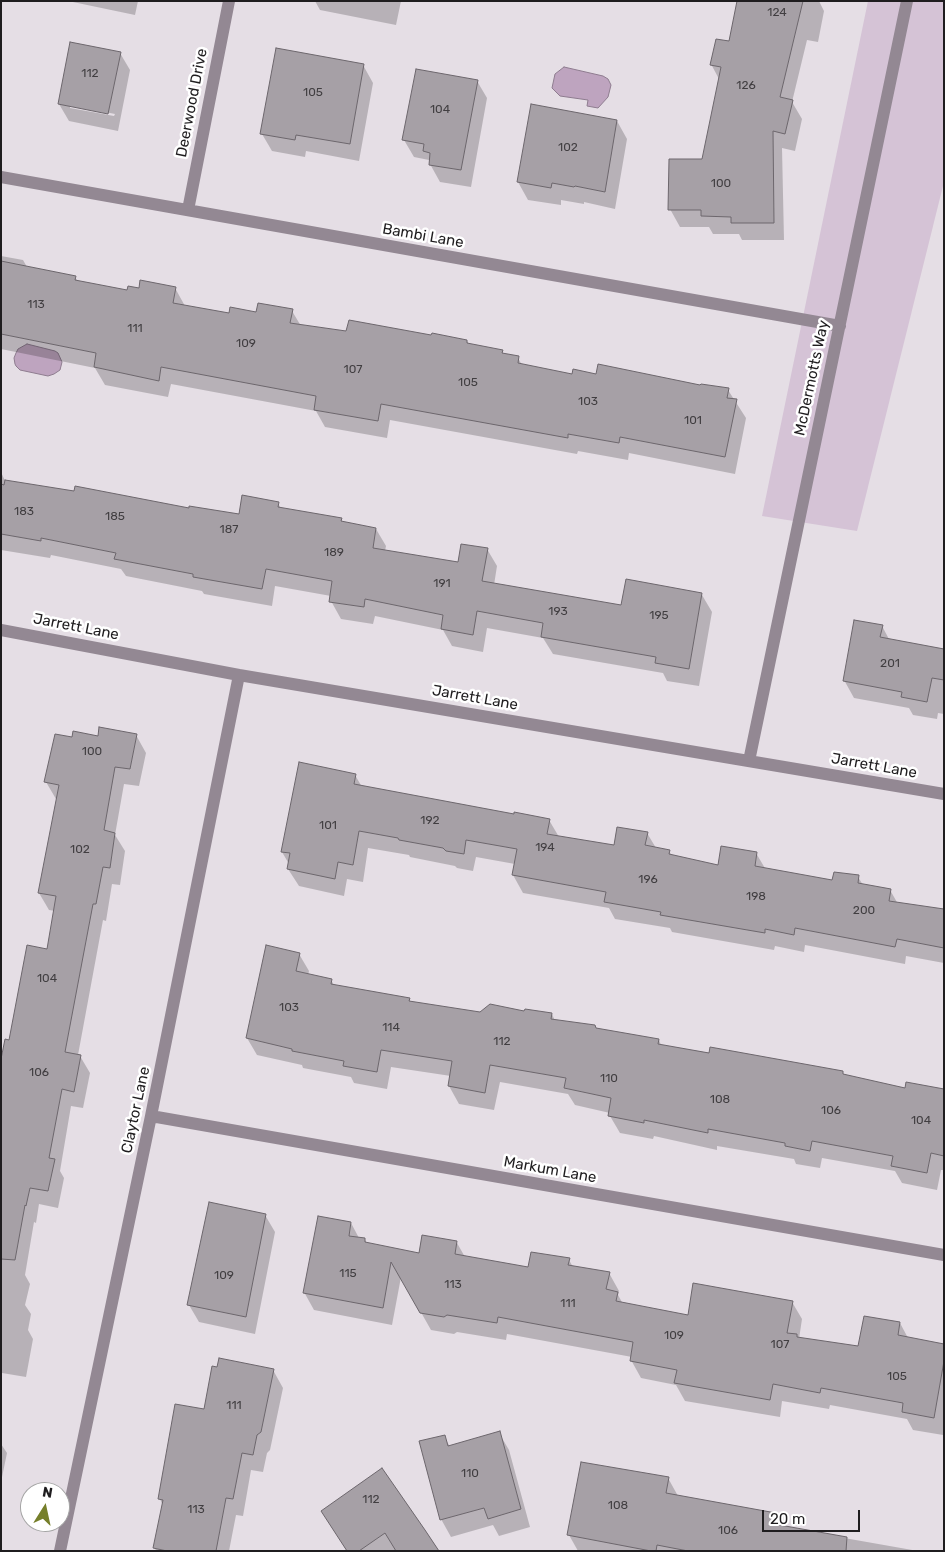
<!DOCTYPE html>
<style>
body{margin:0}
#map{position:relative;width:945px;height:1552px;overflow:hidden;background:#e5dee5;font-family:Rubik,sans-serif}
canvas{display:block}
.frame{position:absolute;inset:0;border:2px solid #1f1d1f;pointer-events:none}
.north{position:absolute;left:20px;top:1482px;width:50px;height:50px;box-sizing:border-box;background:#fff;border:1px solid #a5a5a5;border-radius:50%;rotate:10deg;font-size:14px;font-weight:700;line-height:20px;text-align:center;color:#1f1d1f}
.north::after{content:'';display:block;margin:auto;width:18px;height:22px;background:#767f2b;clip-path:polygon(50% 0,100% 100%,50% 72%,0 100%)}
.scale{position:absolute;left:762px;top:1510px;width:98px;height:22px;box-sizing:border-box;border:2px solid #1f1d1f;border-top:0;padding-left:6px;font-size:15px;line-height:18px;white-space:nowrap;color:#1f1d1f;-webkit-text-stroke:4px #fff;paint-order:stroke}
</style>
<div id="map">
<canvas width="945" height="1552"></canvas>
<div class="frame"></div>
<div class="north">N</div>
<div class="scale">20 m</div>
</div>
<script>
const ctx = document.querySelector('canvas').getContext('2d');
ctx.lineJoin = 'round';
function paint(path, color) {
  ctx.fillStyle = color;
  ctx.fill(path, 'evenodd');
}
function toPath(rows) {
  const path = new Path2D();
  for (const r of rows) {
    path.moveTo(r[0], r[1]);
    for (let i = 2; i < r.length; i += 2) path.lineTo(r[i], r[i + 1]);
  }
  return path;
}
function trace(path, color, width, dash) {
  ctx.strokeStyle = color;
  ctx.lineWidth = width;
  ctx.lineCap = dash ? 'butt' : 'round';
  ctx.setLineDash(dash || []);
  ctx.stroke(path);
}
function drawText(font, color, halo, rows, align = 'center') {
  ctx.font = font + ' Rubik,sans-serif';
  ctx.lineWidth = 5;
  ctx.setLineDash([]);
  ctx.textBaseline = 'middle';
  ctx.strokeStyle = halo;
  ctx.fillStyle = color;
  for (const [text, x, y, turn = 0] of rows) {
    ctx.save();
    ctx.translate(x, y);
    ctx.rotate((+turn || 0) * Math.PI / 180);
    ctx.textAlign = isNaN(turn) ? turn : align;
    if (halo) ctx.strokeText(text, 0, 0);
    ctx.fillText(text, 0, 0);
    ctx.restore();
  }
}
const green = toPath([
 [868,1,944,1,944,182,857,531,762,516]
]);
const water = toPath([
 [564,67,603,76,608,79,611,85,608,97,598,108,587,106,588,100,560,96,552,88,555,74,564,67],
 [27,344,55,351,58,353,62,362,60,370,54,374,48,376,20,370,16,366,15,364,14,358,16,353,18,349,27,344]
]);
const shadow = toPath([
 [68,1,138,1,135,15],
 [315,1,401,1,396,25,320,10],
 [738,1,819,1,824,11,818,42,807,40,792,102,802,119,795,151,782,148,784,240,742,240,739,234,713,234,709,227,680,227,670,209,703,160,719,79,711,64,730,43],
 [120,53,130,70,118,131,69,121,59,104],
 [70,105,115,114,114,116,70,108],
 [363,65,373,83,359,161,306,151,305,157,272,151,262,134],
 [477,81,487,98,471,187,440,182,430,164,429,160,414,157,404,140],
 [617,121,627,139,615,209,584,202,584,204,561,200,561,205,528,200,518,182],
 [1,256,23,260,27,267,75,277,78,282,128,291,175,288,185,306,230,315,292,311,301,326,347,332,432,336,467,341,469,344,502,351,504,355,518,358,522,365,573,375,597,375,728,390,746,418,735,474,629,453,628,460,578,451,577,454,390,420,387,438,325,427,316,411,171,384,168,397,105,385,95,368,1,349],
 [1,472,5,481,240,516,278,503,281,509,341,519,343,523,376,529,386,546,385,551,459,564,487,549,497,566,494,585,622,606,702,595,712,612,699,686,667,681,663,673,553,654,543,638,487,628,483,652,452,646,443,630,375,616,373,624,341,619,331,601,331,596,275,586,272,606,204,594,202,591,126,576,121,569,51,555,50,558,1,550],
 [882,626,890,641,944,650,944,714,938,713,937,719,913,715,909,708,854,698,844,680],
 [136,735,146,753,139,786,124,784,115,835,125,851,120,885,112,884,106,921,103,920,78,1055,80,1056,90,1073,83,1108,71,1106,60,1171,64,1178,58,1208,39,1204,36,1223,34,1222,25,1275,30,1284,25,1305,31,1314,28,1330,33,1339,26,1377,2,1373,1,1375,1,1060,48,950,55,911,49,910,39,893,58,799,56,799,46,782,73,739],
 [355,775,362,787,515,815,549,820,559,837,615,846,647,833,656,848,669,851,672,856,719,866,756,853,766,870,833,882,858,877,863,885,890,890,898,904,944,916,944,963,906,956,905,964,805,945,804,952,775,946,774,950,672,932,670,928,615,919,609,908,523,893,513,875,515,864,476,857,473,871,457,868,455,866,410,857,409,855,368,848,363,882,347,879,344,896,299,886,288,869,289,864,282,852],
 [299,954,309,971,308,975,331,980,334,985,409,999,411,1002,480,1013,525,1012,552,1014,555,1021,659,1040,661,1045,844,1075,906,1089,944,1090,944,1170,941,1170,937,1190,902,1183,895,1171,822,1158,820,1168,796,1164,794,1159,717,1146,717,1150,654,1136,653,1139,620,1133,610,1116,610,1113,575,1105,568,1094,500,1082,494,1110,459,1104,449,1086,451,1076,391,1067,387,1089,354,1083,351,1077,303,1068,302,1065,257,1055,247,1038],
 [265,1215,275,1232,255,1334,199,1322,189,1305],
 [351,1223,359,1238,365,1240,367,1243,420,1254,457,1243,465,1257,529,1269,569,1260,573,1267,609,1273,619,1291,618,1295,623,1304,689,1317,792,1302,802,1319,799,1339,859,1347,900,1323,908,1338,944,1345,943,1435,913,1430,907,1419,830,1405,829,1409,782,1401,780,1417,685,1401,676,1385,641,1378,631,1360,632,1357,507,1334,506,1340,457,1332,454,1334,431,1330,401,1277,392,1325,314,1310,304,1292],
 [273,1370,283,1388,270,1450,267,1453,263,1472,251,1470,243,1516,236,1515,229,1551,156,1551,155,1548,163,1506,160,1499,205,1410],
 [499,1433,509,1450,530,1527,499,1536,493,1525,451,1537,441,1519,444,1436,450,1447],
 [1,1444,7,1453,1,1482],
 [668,1478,678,1496,775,1514,782,1527,918,1551,578,1551,569,1535],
 [323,1511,437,1551,347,1551]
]);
const building = toPath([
 [737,1,803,1,780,97,793,100,785,134,773,131,774,223,731,223,731,217,701,216,701,210,668,210,669,159,702,159,721,67,710,65,716,39,729,41,737,1],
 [70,42,121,52,108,114,58,104,70,42],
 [276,48,364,64,350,144,296,135,295,140,260,134,276,48],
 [416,69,478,80,461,170,429,165,430,153,423,151,424,144,402,140,416,69],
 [531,104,617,120,605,192,575,186,574,187,552,183,551,188,517,182,531,104],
 [1,261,76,276,75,280,127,290,128,286,139,288,140,280,176,287,173,303,229,313,230,307,256,312,258,303,293,309,290,323,346,331,349,320,431,335,432,333,467,340,467,343,503,350,502,353,519,356,518,363,572,374,573,369,596,374,598,364,700,385,701,384,729,388,727,398,737,399,725,457,620,437,619,443,568,434,568,438,381,404,378,421,314,410,316,396,161,367,159,381,94,367,96,353,1,334,1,261],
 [5,480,74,491,75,486,189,508,189,506,239,514,242,495,279,502,278,507,342,518,341,521,376,528,373,548,458,562,461,544,488,548,482,581,621,605,626,579,702,593,689,669,655,663,656,657,541,637,543,623,477,611,473,635,441,629,443,615,365,599,364,607,329,602,332,581,266,569,262,589,193,577,193,574,114,559,116,553,41,538,41,541,1,534,1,484,4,485,5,480],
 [854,620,883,625,880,637,944,649,944,680,932,678,927,702,901,697,902,692,843,681,854,620],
 [99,727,137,734,130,769,115,767,104,830,115,833,110,868,103,867,96,904,93,904,65,1052,81,1055,74,1092,62,1089,49,1158,55,1159,48,1191,30,1188,26,1206,25,1205,15,1260,1,1259,1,1059,5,1039,9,1040,27,945,47,949,56,896,38,893,59,785,44,782,55,734,72,737,73,731,98,736,99,727],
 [299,762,356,774,354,784,514,814,514,812,550,819,547,834,614,845,617,827,648,832,645,845,670,850,669,854,718,865,721,846,757,852,755,866,832,880,834,872,859,875,858,883,891,889,889,901,944,909,944,948,897,939,895,947,795,928,794,935,765,929,765,933,660,915,661,912,604,902,606,892,512,875,517,849,466,840,464,854,446,851,443,848,399,840,398,838,359,831,353,865,338,862,335,879,287,869,290,853,281,852,299,762],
 [266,945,300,953,296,971,332,979,331,984,410,998,409,1001,480,1012,490,1004,524,1011,525,1009,552,1013,551,1019,595,1025,596,1028,659,1039,658,1044,709,1053,710,1047,843,1071,843,1074,905,1088,906,1082,944,1089,944,1156,931,1153,927,1173,891,1166,893,1156,812,1141,810,1151,785,1146,785,1143,708,1129,708,1133,644,1120,644,1123,608,1116,611,1098,564,1088,566,1078,490,1065,485,1093,448,1086,452,1061,381,1050,377,1072,343,1066,344,1061,292,1051,292,1049,246,1038,266,945],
 [209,1202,266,1214,246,1317,187,1305,209,1202],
 [318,1216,351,1222,349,1236,365,1238,365,1242,419,1253,422,1235,457,1241,455,1254,528,1267,531,1252,570,1258,568,1265,610,1272,606,1289,618,1292,616,1301,688,1315,693,1283,793,1301,787,1333,797,1334,797,1337,858,1346,864,1316,900,1322,898,1335,944,1344,944,1361,934,1418,902,1412,903,1403,821,1388,820,1393,773,1384,770,1400,674,1383,677,1370,630,1361,633,1342,498,1317,497,1323,447,1315,444,1317,420,1313,391,1262,383,1308,303,1293,318,1216],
 [219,1358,274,1369,261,1432,257,1435,253,1455,242,1453,233,1499,226,1498,216,1551,167,1551,153,1548,163,1500,158,1499,175,1404,204,1409,212,1366,217,1367,219,1358],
 [500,1431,521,1509,488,1519,484,1508,440,1520,419,1441,445,1435,448,1446,500,1431],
 [581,1462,669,1477,666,1493,776,1513,774,1524,847,1537,846,1551,688,1551,657,1545,656,1551,651,1551,567,1535,581,1462],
 [382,1468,425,1530,439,1551,396,1551,385,1533,359,1551,347,1551,321,1511,382,1468]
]);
const minor = toPath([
 [1,177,840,326],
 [188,210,229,1],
 [1,630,239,675,944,794],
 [749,761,907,1],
 [151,1116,944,1255],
 [60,1551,151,1116,239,675]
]);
const numberNames = [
 ["124",777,13],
 ["112",90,74],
 ["126",746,86],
 ["105",313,93],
 ["104",440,110],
 ["102",568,148],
 ["100",721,184],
 ["113",36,305],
 ["111",135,329],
 ["109",246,344],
 ["107",353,370],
 ["105",468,383],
 ["103",588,402],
 ["101",693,421],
 ["183",24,512],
 ["185",115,517],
 ["187",229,530],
 ["189",334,553],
 ["191",442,584],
 ["193",558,612],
 ["195",659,616],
 ["201",890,664],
 ["100",92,752],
 ["192",430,821],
 ["101",328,826],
 ["194",545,848],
 ["102",80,850],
 ["196",648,880],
 ["198",756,897],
 ["200",864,911],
 ["104",47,979],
 ["103",289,1008],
 ["114",391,1028],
 ["112",502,1042],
 ["106",39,1073],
 ["110",609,1079],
 ["108",720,1100],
 ["106",831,1111],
 ["104",921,1121],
 ["115",348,1274],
 ["109",224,1276],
 ["113",453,1285],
 ["111",568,1304],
 ["109",674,1336],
 ["107",780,1345],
 ["105",897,1377],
 ["111",234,1406],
 ["110",470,1474],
 ["112",371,1500],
 ["108",618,1506],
 ["113",196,1510],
 ["106",728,1531]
];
const streetNames = [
 ["Deerwood Drive",192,103,-79],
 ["Bambi Lane",423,236,10],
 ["McDermotts Way",812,378,-78],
 ["Jarrett Lane",76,627,11],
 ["Jarrett Lane",475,698,10],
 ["Jarrett Lane",874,766,10],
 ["Claytor Lane",136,1110,-78],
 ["Markum Lane",550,1170,10]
];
paint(green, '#d5c3d6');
paint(water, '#bea4bf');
trace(water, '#8e7c8f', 1);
paint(shadow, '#0003');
paint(building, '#a6a0a6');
trace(building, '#6c666c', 1);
trace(minor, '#938893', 12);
drawText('12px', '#413e41', null, numberNames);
drawText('15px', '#1f1d1f', '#fff', streetNames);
</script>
